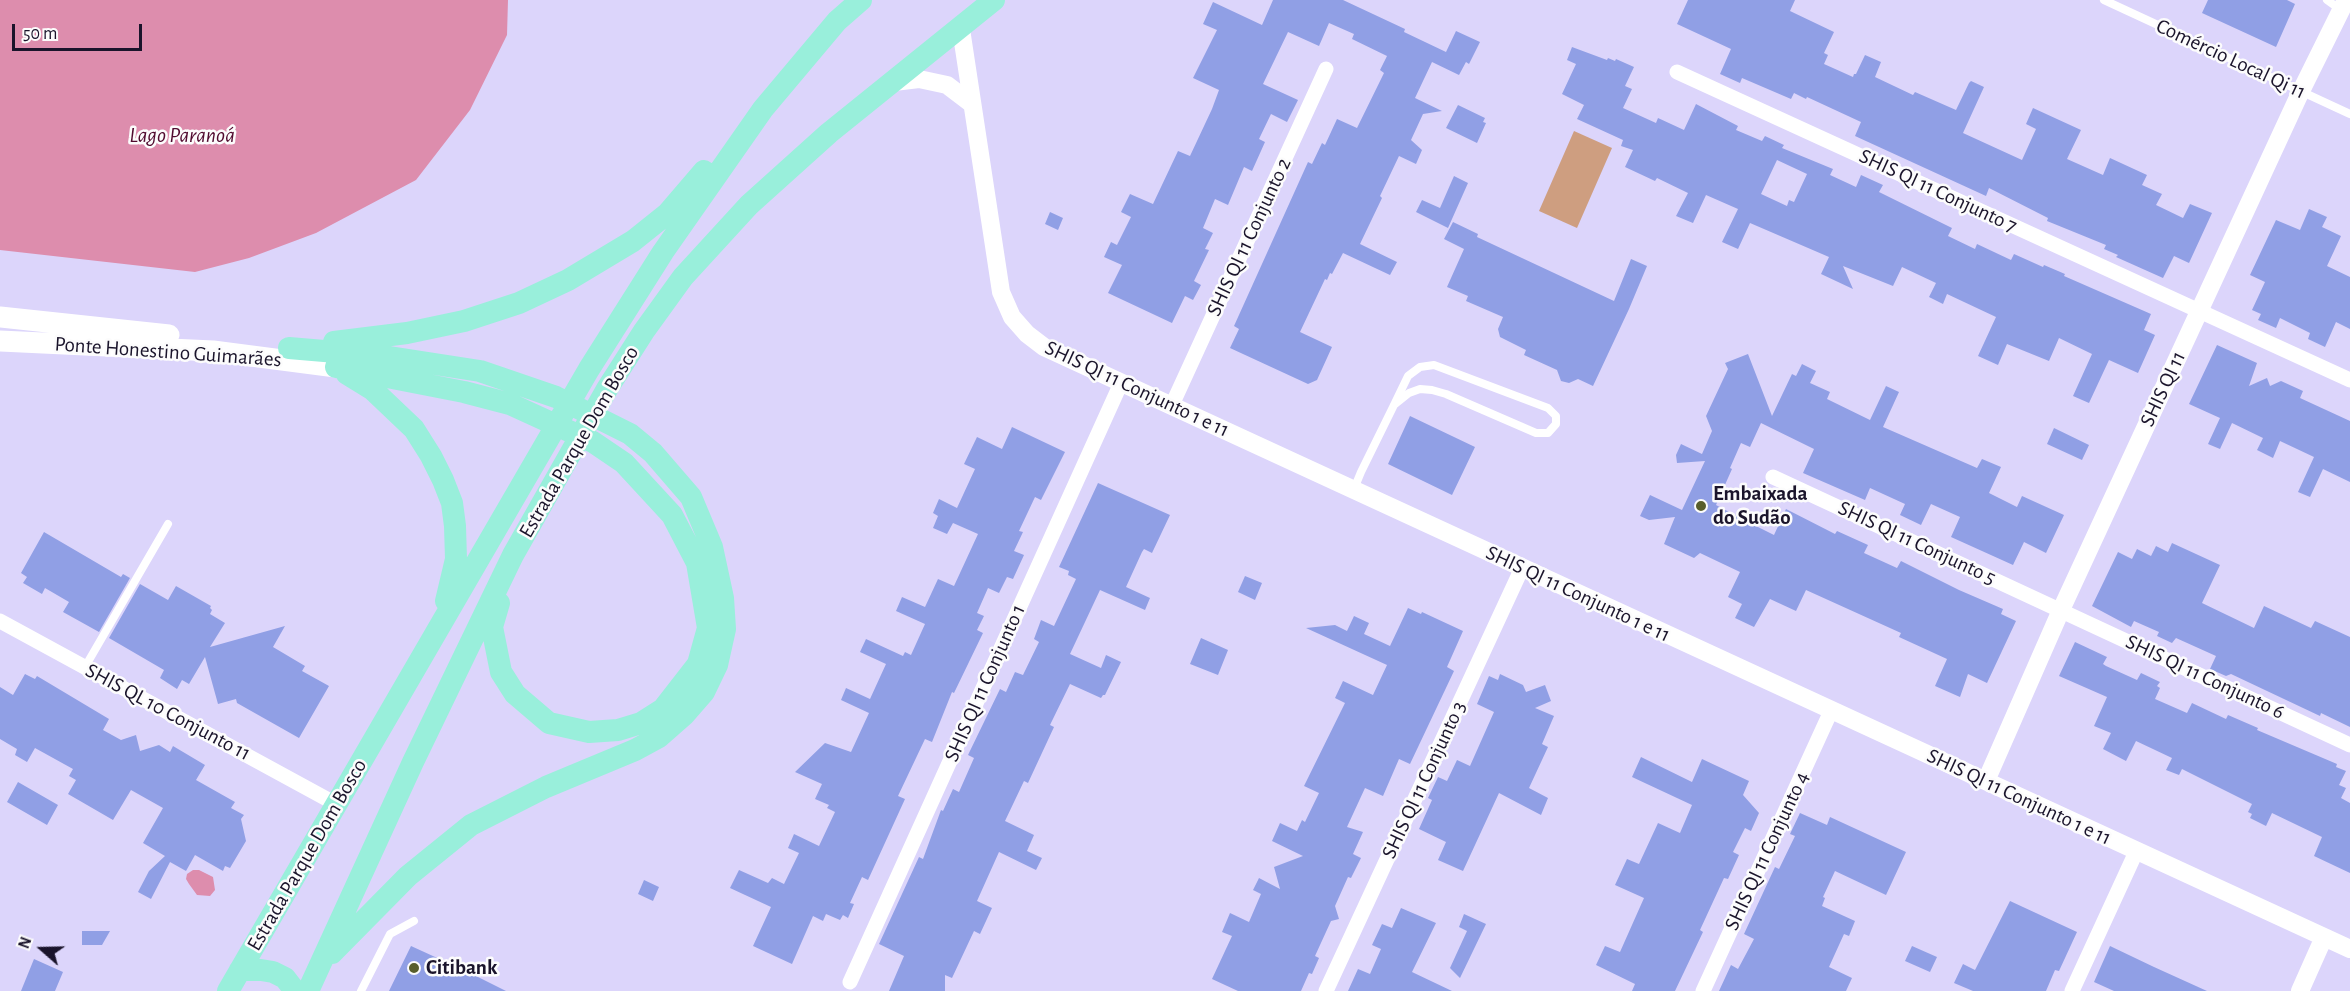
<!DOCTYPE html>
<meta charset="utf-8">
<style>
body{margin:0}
#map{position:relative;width:2350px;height:991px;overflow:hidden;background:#dcd5fb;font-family:"Alegreya Sans",sans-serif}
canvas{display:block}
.north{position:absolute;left:12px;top:919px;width:60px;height:60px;-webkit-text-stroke:4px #fcfcfc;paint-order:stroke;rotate:290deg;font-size:16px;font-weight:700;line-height:24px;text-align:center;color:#1a142b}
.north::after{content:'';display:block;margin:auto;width:21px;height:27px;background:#1a142b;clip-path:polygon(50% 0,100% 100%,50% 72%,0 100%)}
.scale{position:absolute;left:12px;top:24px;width:130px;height:27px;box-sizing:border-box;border:3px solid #1a142b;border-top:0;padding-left:8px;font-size:18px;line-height:21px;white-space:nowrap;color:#1a142b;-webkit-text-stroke:4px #fcfcfc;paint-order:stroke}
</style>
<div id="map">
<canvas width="2350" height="991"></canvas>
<div class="north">N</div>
<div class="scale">50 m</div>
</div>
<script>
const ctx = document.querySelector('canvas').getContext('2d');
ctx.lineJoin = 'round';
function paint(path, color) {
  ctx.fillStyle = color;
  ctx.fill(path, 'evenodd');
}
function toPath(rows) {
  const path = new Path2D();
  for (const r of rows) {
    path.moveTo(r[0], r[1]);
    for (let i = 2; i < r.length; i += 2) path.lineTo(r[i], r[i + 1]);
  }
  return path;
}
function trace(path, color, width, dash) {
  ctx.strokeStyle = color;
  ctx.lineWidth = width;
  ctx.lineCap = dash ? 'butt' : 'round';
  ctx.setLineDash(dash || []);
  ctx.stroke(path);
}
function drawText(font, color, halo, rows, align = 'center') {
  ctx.font = font + ' "Alegreya Sans",sans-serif';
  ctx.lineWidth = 5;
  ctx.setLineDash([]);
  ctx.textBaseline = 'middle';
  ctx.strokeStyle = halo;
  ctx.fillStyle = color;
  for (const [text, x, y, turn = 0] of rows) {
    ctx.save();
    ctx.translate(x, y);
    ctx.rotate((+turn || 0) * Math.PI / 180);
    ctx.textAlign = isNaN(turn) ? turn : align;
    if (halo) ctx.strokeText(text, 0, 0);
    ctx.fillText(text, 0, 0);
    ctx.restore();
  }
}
const green = toPath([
 [1574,131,1612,148,1577,228,1539,211]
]);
const water = toPath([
 [0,0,508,0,507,35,470,110,416,180,316,233,249,258,195,272,0,250],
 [193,870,199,870,213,877,215,890,210,896,197,895,189,884,186,879,187,874]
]);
const building = toPath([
 [1273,0,1343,0,1405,29,1404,32,1446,52,1456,31,1480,42,1469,64,1466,62,1459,75,1432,62,1415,98,1442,111,1423,114,1411,140,1422,150,1416,164,1399,156,1380,196,1382,198,1360,244,1397,262,1390,275,1343,253,1332,274,1330,273,1327,280,1325,279,1300,332,1332,347,1317,380,1308,384,1230,348,1239,329,1234,326,1308,162,1312,164,1322,143,1325,145,1337,119,1357,128,1384,73,1380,70,1387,56,1352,39,1354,34,1329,23,1319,46,1288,32,1263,84,1298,100,1287,122,1271,114,1259,139,1265,142,1252,171,1244,167,1228,205,1215,199,1203,228,1213,233,1205,249,1209,250,1194,281,1201,285,1193,300,1185,296,1172,323,1108,293,1122,265,1104,257,1111,242,1117,245,1131,217,1121,212,1130,194,1153,204,1178,151,1190,156,1212,109,1219,90,1193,78,1217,30,1203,24,1213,2,1262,25],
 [1688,0,1795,0,1790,11,1834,32,1824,53,1828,55,1824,64,1853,77,1854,74,1856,74,1865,55,1881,62,1875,77,1913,95,1915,92,1956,110,1969,83,1971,81,1984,87,1963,133,2022,160,2036,129,2026,124,2033,108,2081,130,2067,159,2103,175,2110,158,2147,175,2142,185,2162,194,2156,205,2183,218,2190,204,2212,213,2189,263,2174,256,2163,278,2116,257,2118,255,2104,249,2106,245,2047,221,2048,218,1989,188,1986,196,1855,136,1861,122,1807,97,1806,99,1794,93,1791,99,1742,78,1740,83,1720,74,1731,49,1677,24],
 [2208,0,2287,0,2295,4,2276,47,2202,13],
 [1572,47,1607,60,1608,58,1615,61,1616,59,1634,67,1625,86,1632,89,1623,108,1656,123,1658,118,1684,130,1696,104,1738,126,1736,130,1762,141,1765,136,1784,145,1782,148,1833,169,1830,175,1856,187,1861,175,1883,185,1879,192,1952,228,1948,236,1975,249,1977,244,2011,260,2014,254,2043,267,2044,265,2065,274,2064,276,2151,314,2144,330,2155,335,2138,373,2109,360,2089,403,2073,396,2092,354,2059,338,2049,361,2007,344,1998,365,1978,356,1996,317,1947,294,1943,304,1929,297,1936,283,1902,267,1893,286,1843,266,1853,289,1821,274,1829,257,1750,223,1738,249,1722,242,1738,209,1706,195,1693,223,1676,216,1688,193,1657,178,1655,181,1625,167,1633,150,1621,146,1623,140,1577,119,1584,105,1562,94,1576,64,1567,60],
 [1777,160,1807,174,1794,202,1789,200,1787,206,1761,194],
 [1458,105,1485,118,1483,122,1486,123,1477,143,1446,128],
 [1454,176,1468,183,1448,228,1416,212,1422,200,1440,208],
 [2309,209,2327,217,2322,227,2341,236,2327,266,2350,277,2350,329,2336,322,2325,347,2308,339,2310,333,2280,318,2276,328,2258,320,2261,314,2252,310,2265,282,2250,275,2276,220,2300,230],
 [1050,212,1063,218,1058,230,1045,224],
 [1453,222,1478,234,1477,237,1614,301,1631,259,1647,266,1629,309,1593,386,1578,379,1569,383,1561,381,1557,370,1524,355,1526,350,1500,337,1498,329,1503,317,1466,301,1468,296,1447,287,1464,249,1444,239],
 [2217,345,2257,363,2249,386,2267,378,2270,386,2281,381,2303,391,2300,398,2350,421,2350,482,2323,469,2310,497,2298,492,2314,457,2280,441,2273,458,2257,450,2263,438,2232,423,2220,449,2208,444,2220,418,2189,404],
 [1748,354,1772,416,1792,374,1796,376,1802,364,1816,371,1810,383,1830,392,1827,399,1870,420,1886,386,1899,392,1883,427,1977,468,1982,459,2001,467,1989,493,2017,507,2022,496,2064,515,2046,553,2024,542,2013,565,1951,537,1960,517,1931,504,1921,525,1900,515,1905,504,1870,488,1865,500,1803,473,1814,449,1761,423,1750,447,1741,443,1730,468,1732,469,1716,505,1746,521,1774,535,1786,509,1835,534,1837,531,1868,545,1864,553,1897,568,1901,561,1959,590,2003,609,2001,614,2016,621,1987,683,1968,674,1960,697,1935,686,1947,659,1899,637,1901,633,1806,590,1796,611,1770,599,1754,627,1735,618,1742,604,1728,597,1740,572,1700,553,1694,558,1664,544,1675,517,1649,520,1640,516,1650,495,1682,510,1705,461,1677,463,1676,455,1681,444,1702,454,1712,431,1706,416,1728,369,1725,363],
 [1410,416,1475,447,1452,495,1388,464],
 [1012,427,1065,452,1041,500,1035,497,1019,531,1023,532,1014,551,1024,555,1013,579,1007,577,999,593,988,588,977,613,984,616,977,630,983,633,954,693,952,692,932,742,925,739,898,796,905,799,868,880,862,877,850,903,854,904,848,918,843,915,840,920,826,914,823,921,813,916,792,964,753,946,771,907,730,888,739,870,768,883,772,878,784,884,799,853,788,848,794,834,819,846,835,812,827,808,829,805,815,799,822,784,795,772,825,743,851,752,869,713,841,700,846,688,870,699,886,664,860,652,866,639,903,656,905,652,911,655,925,624,896,611,902,597,925,607,938,579,954,586,978,534,953,523,947,534,933,528,938,516,933,513,939,499,957,508,975,469,964,464,977,437,1002,449],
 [2054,428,2089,445,2082,460,2047,444],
 [1098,483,1170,515,1152,553,1144,549,1142,552,1126,587,1150,598,1145,610,1100,590,1070,654,1101,668,1106,655,1121,662,1105,695,1103,695,1101,698,1070,684,1050,725,1054,727,1028,783,1024,781,1005,821,1034,835,1027,851,1042,858,1036,870,999,852,977,901,992,908,980,934,974,931,952,978,945,975,945,991,889,991,904,956,879,944,919,857,923,859,941,810,943,811,953,789,959,792,974,758,968,755,1000,689,1006,692,1015,672,1023,675,1039,642,1034,639,1041,620,1054,626,1076,579,1068,575,1069,571,1059,567],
 [44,532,121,577,123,574,130,578,99,632,63,612,69,602,45,588,42,594,23,583,27,577,21,573],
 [2172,543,2220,565,2202,603,2254,628,2264,606,2311,628,2315,621,2350,637,2350,727,2321,713,2320,716,2231,674,2226,676,2210,669,2216,656,2176,638,2172,643,2157,636,2159,632,2134,621,2131,627,2092,606,2118,552,2132,559,2137,549,2151,556,2156,546,2168,552],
 [1245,576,1262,583,1255,600,1238,592],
 [140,584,168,600,176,586,211,606,210,608,212,610,210,614,225,623,210,647,285,626,273,647,305,666,302,671,329,686,299,738,237,703,236,699,218,704,205,657,189,684,182,680,177,689,160,678,164,670,109,638],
 [1408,608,1421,614,1422,612,1463,631,1447,667,1454,671,1410,764,1399,759,1383,796,1365,788,1347,827,1363,832,1353,854,1361,858,1351,878,1348,877,1335,906,1339,919,1331,921,1315,956,1319,958,1312,974,1309,973,1301,991,1238,991,1212,979,1232,936,1222,932,1230,913,1249,922,1261,894,1253,890,1259,878,1280,889,1274,867,1303,856,1272,841,1280,823,1297,831,1302,820,1305,822,1319,793,1304,786,1345,703,1335,698,1343,681,1373,695,1387,665,1306,628,1335,625,1347,631,1354,616,1369,623,1364,634,1390,646],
 [1201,638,1228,650,1218,675,1190,664],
 [2075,642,2107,657,2103,664,2106,666,2137,680,2141,673,2160,682,2157,686,2160,688,2155,699,2187,713,2192,703,2226,719,2228,715,2258,728,2257,730,2337,764,2336,767,2346,771,2339,785,2346,788,2341,798,2350,803,2350,873,2314,856,2322,837,2272,813,2266,826,2250,818,2252,814,2248,812,2252,804,2182,769,2179,775,2166,770,2172,758,2136,741,2126,761,2103,749,2111,733,2094,726,2107,697,2059,676],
 [25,674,35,679,37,676,109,719,103,730,121,740,136,735,140,751,159,745,170,752,173,746,205,765,196,780,235,802,231,808,244,815,241,819,246,841,230,868,225,866,223,871,195,855,186,871,170,862,151,899,138,892,149,871,165,856,143,843,163,808,131,790,113,820,68,794,76,780,69,776,73,769,35,748,27,762,15,755,17,749,0,739,0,687,13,695],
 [1500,674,1523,685,1526,692,1545,685,1551,701,1535,708,1554,716,1542,744,1548,747,1529,788,1548,798,1541,815,1499,793,1463,871,1438,860,1446,842,1419,829,1432,800,1428,798,1438,777,1447,781,1457,760,1470,766,1494,712,1477,704,1489,676,1498,680],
 [1641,757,1692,782,1702,759,1749,781,1743,795,1759,813,1751,831,1745,828,1733,852,1739,855,1728,879,1724,878,1700,930,1703,932,1675,991,1632,991,1635,984,1596,965,1605,946,1620,952,1644,898,1615,885,1627,859,1639,864,1658,823,1680,833,1692,805,1632,777],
 [18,782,58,805,47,825,7,802],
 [1800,813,1827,825,1830,817,1906,852,1886,895,1835,871,1823,897,1825,898,1822,906,1855,921,1849,936,1844,934,1829,967,1852,978,1846,991,1719,991,1731,965,1738,969,1754,939,1744,934,1775,867,1779,869,1795,836,1790,834],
 [644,880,659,887,653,901,638,894],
 [2010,901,2077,932,2059,971,2055,970,2046,991,1973,991,1954,983,1963,964,1975,970],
 [1401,908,1436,923,1412,972,1452,991,1348,991,1358,969,1370,974,1381,949,1372,945,1382,924,1392,928],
 [1464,914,1486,924,1460,978,1450,968,1467,931,1459,927],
 [82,931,110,931,102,945,82,945],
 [411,946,468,972,506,991,389,991],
 [1912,946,1937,957,1930,972,1905,961],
 [2110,946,2154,967,2207,991,2114,991,2094,982],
 [34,959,63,972,55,991,21,991]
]);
const service = toPath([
 [2104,0,2350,114],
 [2327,0,2341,10],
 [1354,489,1361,472,1394,405,1408,376,1420,367,1434,365,1548,408,1556,416,1556,424,1548,433,1536,433,1446,394,1432,390,1420,389,1409,393,1394,405],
 [85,667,168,524],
 [361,991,390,934,414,921]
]);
const minor = toPath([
 [1677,72,2350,380],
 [1172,405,1326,69],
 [1773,477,2350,745],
 [0,621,336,804],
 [850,982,1121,383],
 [1326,991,1522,568],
 [1703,991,1831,711],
 [2072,991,2136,852]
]);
const tertiary = toPath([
 [961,29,1001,292,1012,317,1027,334,1044,347,2350,949],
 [894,82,919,79,947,85,972,104],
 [1986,781,2061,610,2301,91,2346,0],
 [2300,991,2324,937]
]);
const secondary = toPath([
 [0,317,169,335],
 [0,341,213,351,336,367]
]);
const primary = toPath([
 [334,342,407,333,464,321,519,303,568,280,633,241,668,213,704,171],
 [289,348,383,356,480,371,556,397,630,434,653,453,691,497,712,547,723,598,725,629,717,665,704,692,684,715,659,737,635,750,546,787,471,825,408,876,332,953],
 [336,367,464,392,510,404,593,442,624,463,672,515,697,563,708,628,698,664,663,709,641,723,618,730,589,732,549,723,515,694,501,672,492,627,499,603],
 [347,374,373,390,414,429,431,456,443,480,452,503,455,526,456,559,446,601],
 [240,970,261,970,273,972,285,978,295,991],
 [228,991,589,369,663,252,763,109,837,21,861,0],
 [308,991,413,762,513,555,607,389,644,331,683,277,749,205,829,133,994,0]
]);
const markers = [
 [1701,506,6,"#585e2c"],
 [414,968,6,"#585e2c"]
];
const streetNames = [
 ["Comércio Local Qi 11",2231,59,25],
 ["SHIS QI 11 Conjunto 7",1938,191,25],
 ["SHIS QI 11 Conjunto 2",1249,237,-65],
 ["Ponte Honestino Guimarães",168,352,4],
 ["SHIS QI 11 Conjunto 1 e 11",1137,389,25],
 ["SHIS QI 11",2163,389,-65],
 ["Estrada Parque Dom Bosco",579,442,-60],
 ["SHIS QI 11 Conjunto 5",1917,543,25],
 ["SHIS QI 11 Conjunto 1 e 11",1578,594,25],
 ["SHIS QI 11 Conjunto 6",2205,677,25],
 ["SHIS QI 11 Conjunto 1",985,683,-66],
 ["SHIS QL 10 Conjunto 11",168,712,28],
 ["SHIS QI 11 Conjunto 3",1424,780,-65],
 ["SHIS QI 11 Conjunto 1 e 11",2019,797,25],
 ["SHIS QI 11 Conjunto 4",1767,851,-65],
 ["Estrada Parque Dom Bosco",307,855,-60]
];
const poiNames = [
 ["Embaixada",1713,494],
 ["do Sudão",1713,518],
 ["Citibank",426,968]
];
const waterNames = [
 ["Lago Paranoá",182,135]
];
paint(green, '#ce9e80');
paint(water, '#dd8dad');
paint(building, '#909fe5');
trace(service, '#fff', 8);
trace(minor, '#fff', 15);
trace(tertiary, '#fff', 18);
trace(secondary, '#fff', 21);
trace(primary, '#99efdb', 22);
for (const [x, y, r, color] of markers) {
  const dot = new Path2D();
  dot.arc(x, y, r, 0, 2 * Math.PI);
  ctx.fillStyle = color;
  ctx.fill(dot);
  trace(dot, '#fcfcfc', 2);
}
drawText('21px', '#1a142b', '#fcfcfc', streetNames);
drawText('bold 21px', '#1a142b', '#fcfcfc', poiNames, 'left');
drawText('italic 22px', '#510a2f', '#fcfcfc', waterNames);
</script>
